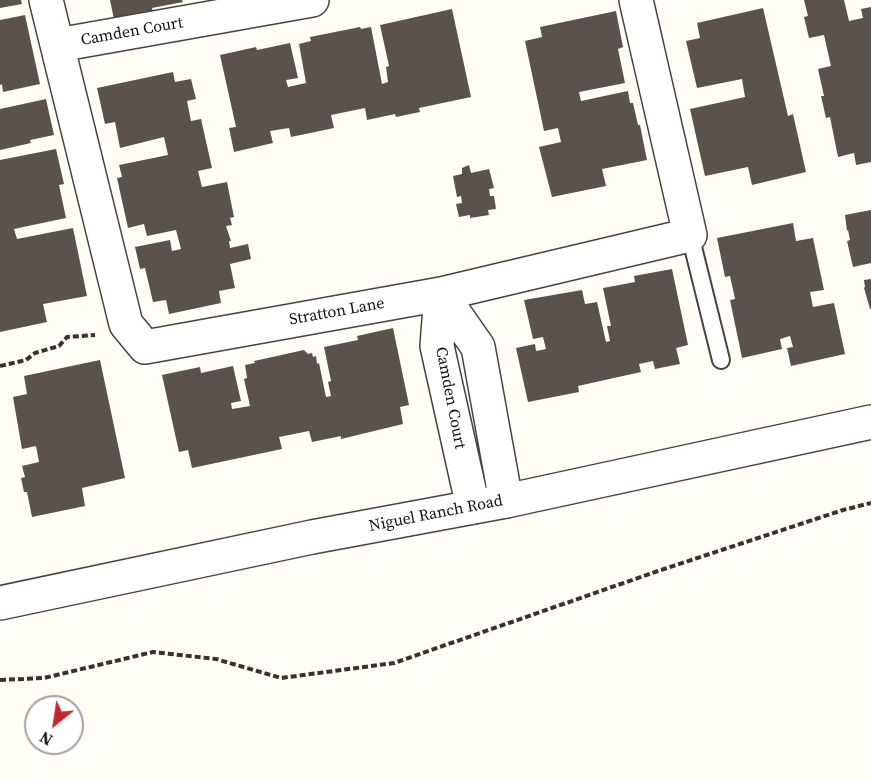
<!DOCTYPE html>
<style>
body{margin:0}
#map{position:relative;width:871px;height:779px;overflow:hidden;background:#fffdf5;font-family:"Source Serif 4",serif}
canvas{display:block}
.north{position:absolute;left:24px;top:695px;width:60px;height:60px;box-sizing:border-box;background:#fff;border:2px solid #a0a0a0;border-radius:50%;rotate:210deg;font-size:16px;font-weight:700;line-height:24px;text-align:center;color:#111}
.north::after{content:'';display:block;margin:auto;width:21px;height:27px;background:#c4262e;clip-path:polygon(50% 0,100% 100%,50% 72%,0 100%)}
</style>
<div id="map">
<canvas width="871" height="779"></canvas>
<div class="north">N</div>
</div>
<script>
const ctx = document.querySelector('canvas').getContext('2d');
ctx.lineJoin = 'round';
function paint(path, color) {
  ctx.fillStyle = color;
  ctx.fill(path, 'evenodd');
}
function toPath(rows) {
  const path = new Path2D();
  for (const r of rows) {
    path.moveTo(r[0], r[1]);
    for (let i = 2; i < r.length; i += 2) path.lineTo(r[i], r[i + 1]);
  }
  return path;
}
function trace(path, color, width, dash) {
  ctx.strokeStyle = color;
  ctx.lineWidth = width;
  ctx.lineCap = dash ? 'butt' : 'round';
  ctx.setLineDash(dash || []);
  ctx.stroke(path);
}
function drawText(font, color, halo, rows, align = 'center') {
  ctx.font = font + ' "Source Serif 4",serif';
  ctx.lineWidth = 6;
  ctx.setLineDash([]);
  ctx.textBaseline = 'middle';
  ctx.strokeStyle = halo;
  ctx.fillStyle = color;
  for (const [text, x, y, turn = 0] of rows) {
    ctx.save();
    ctx.translate(x, y);
    ctx.rotate((+turn || 0) * Math.PI / 180);
    ctx.textAlign = isNaN(turn) ? turn : align;
    if (halo) ctx.strokeText(text, 0, 0);
    ctx.fillText(text, 0, 0);
    ctx.restore();
  }
}
const building = toPath([
 [0,0,21,0,22,4,0,8],
 [110,0,182,0,183,2,152,8,154,16,115,24],
 [804,0,844,0,849,21,863,18,861,9,871,7,871,162,856,165,854,153,838,157,830,117,826,118,821,96,824,96,818,69,831,66,824,35,809,38,804,17,808,16],
 [763,8,788,116,793,114,806,172,752,185,748,167,705,176,690,109,745,97,742,79,697,88,686,41,700,38,697,23],
 [452,9,471,97,419,108,420,112,396,117,395,114,367,120,365,108,331,115,334,128,291,137,289,128,270,131,273,143,234,152,229,128,236,127,220,55,256,47,257,50,290,43,298,78,286,80,288,87,306,83,299,44,311,41,310,37,360,27,361,29,371,27,382,84,388,82,386,67,389,66,380,25],
 [616,11,623,47,618,49,625,83,579,92,581,101,628,91,630,103,633,103,638,125,640,125,647,160,602,169,606,186,552,197,539,147,561,142,558,128,544,131,525,41,542,37,540,27],
 [25,15,40,84,3,92,2,84,0,85,0,20],
 [173,72,175,82,191,79,196,99,187,101,191,121,201,119,212,168,198,171,202,187,227,182,234,217,230,218,232,225,226,226,231,241,229,241,230,248,248,244,251,259,230,264,235,288,219,291,221,303,169,314,166,300,153,302,145,268,140,269,135,247,170,240,172,251,181,249,176,230,147,236,144,224,128,228,117,178,122,177,119,165,168,155,164,137,120,148,115,122,105,124,97,88],
 [46,99,54,135,30,140,31,143,0,150,0,109],
 [56,149,64,184,59,185,66,218,14,229,17,239,73,228,87,296,43,304,47,322,0,332,0,160],
 [469,165,471,173,489,169,494,188,489,189,490,196,494,196,496,209,488,210,489,215,470,218,470,215,459,217,456,204,462,203,461,196,457,197,453,176,462,174,462,168],
 [871,210,871,263,853,267,847,241,850,240,848,230,847,231,845,215],
 [793,223,796,241,813,238,824,290,810,292,813,307,834,303,845,354,791,366,787,348,793,347,790,336,780,339,782,349,742,358,730,300,735,299,730,276,725,277,717,238],
 [672,269,688,345,676,348,680,364,655,369,653,361,639,364,641,372,578,386,579,392,528,402,516,348,535,344,536,351,546,349,543,337,533,339,524,300,582,290,585,304,597,302,606,342,610,341,607,326,611,326,603,288,635,282,634,276],
 [871,279,871,309,870,309,864,288,865,287,864,280],
 [393,328,409,405,400,407,403,424,341,439,341,436,312,442,309,431,279,437,282,449,192,468,188,450,179,452,162,375,200,367,201,373,233,366,241,401,231,403,232,409,250,406,244,379,247,378,245,365,255,363,254,361,304,350,308,354,312,353,313,357,316,356,317,364,319,363,326,397,331,396,328,382,331,381,324,347,358,340,357,336],
 [100,360,125,478,82,488,85,506,32,517,27,492,24,492,21,478,25,477,22,466,39,462,36,446,22,449,13,397,27,394,24,376]
]);
const path = toPath([
 [0,366,26,360,35,353,59,346,67,337,95,335],
 [0,680,44,678,153,652,216,659,281,678,394,663,658,571,843,510,871,503]
]);
const service = toPath([
 [690,235,721,360]
]);
const minor = toPath([
 [46,0,126,324,145,347,441,294,690,235,636,0],
 [58,45,312,0],
 [441,294,478,347,506,501],
 [441,294,437,346,473,507]
]);
const tertiary = toPath([
 [0,603,312,537,506,501,871,422]
]);
const streetNames = [
 ["Camden Court",132,32,-10],
 ["Stratton Lane",337,312,-10],
 ["Camden Court",450,398,79],
 ["Niguel Ranch Road",436,514,-11]
];
paint(building, '#5a524d');
trace(service, '#444', 20);
trace(minor, '#444', 36);
trace(tertiary, '#444', 36);
trace(path, '#333', 4, [6, 3]);
trace(service, '#fff', 16);
trace(minor, '#fff', 33);
trace(tertiary, '#fff', 33);
drawText('16px', '#111', '#fff', streetNames);
</script>
